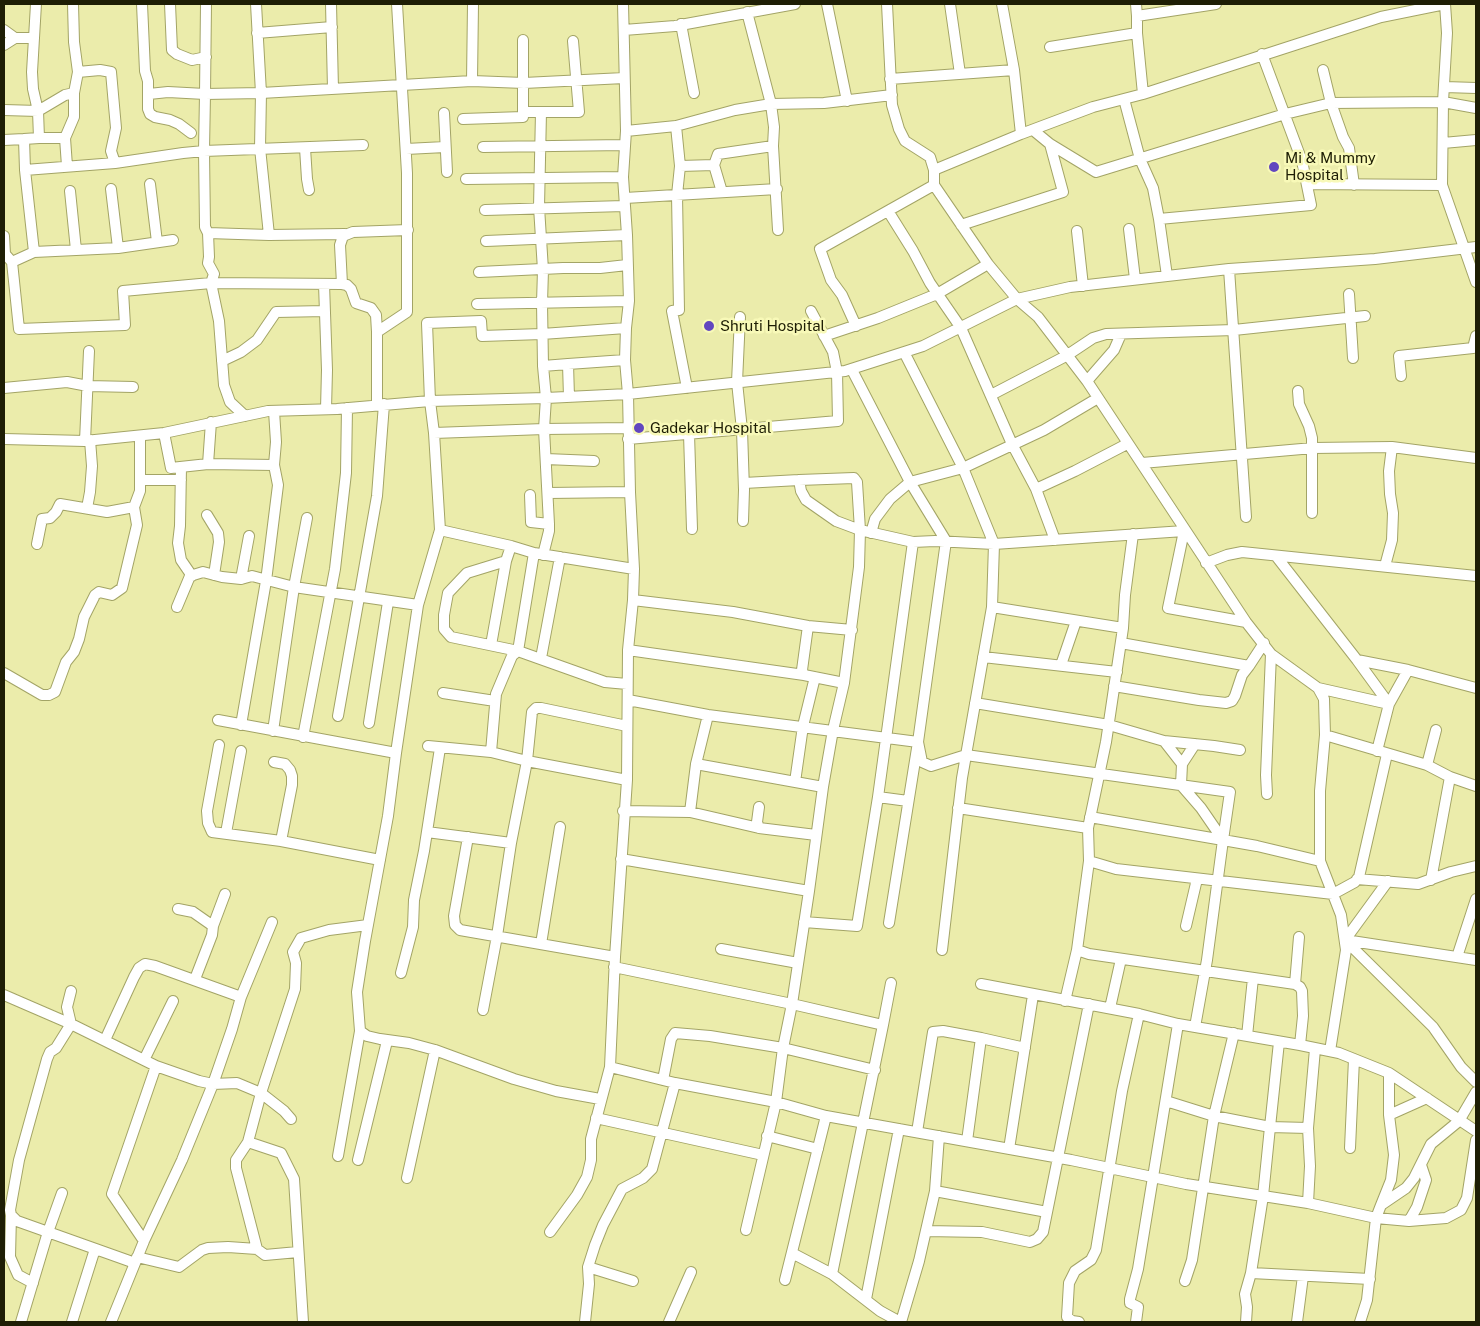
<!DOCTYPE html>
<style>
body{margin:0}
#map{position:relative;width:1480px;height:1326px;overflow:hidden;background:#ebecab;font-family:"Public Sans",sans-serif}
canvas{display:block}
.frame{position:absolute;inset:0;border:5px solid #1e1e05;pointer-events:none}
</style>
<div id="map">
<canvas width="1480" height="1326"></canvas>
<div class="frame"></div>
</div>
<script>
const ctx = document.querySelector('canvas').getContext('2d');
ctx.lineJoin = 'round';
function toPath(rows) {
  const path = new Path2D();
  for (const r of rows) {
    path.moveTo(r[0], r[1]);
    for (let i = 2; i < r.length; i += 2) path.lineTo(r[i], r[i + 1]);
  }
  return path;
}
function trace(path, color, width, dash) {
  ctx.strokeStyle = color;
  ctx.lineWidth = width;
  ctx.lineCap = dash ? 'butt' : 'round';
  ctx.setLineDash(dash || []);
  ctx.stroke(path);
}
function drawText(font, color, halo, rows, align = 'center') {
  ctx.font = font + ' "Public Sans",sans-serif';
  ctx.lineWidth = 5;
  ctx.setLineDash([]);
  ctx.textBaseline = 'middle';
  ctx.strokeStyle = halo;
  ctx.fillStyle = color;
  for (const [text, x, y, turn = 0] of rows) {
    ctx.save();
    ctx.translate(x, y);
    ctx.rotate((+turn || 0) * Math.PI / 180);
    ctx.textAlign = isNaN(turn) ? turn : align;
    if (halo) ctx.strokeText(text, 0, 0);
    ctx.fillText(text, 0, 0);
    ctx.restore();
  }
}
const minor = toPath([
 [73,4,74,42,78,72],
 [142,4,145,71,148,81,148,109,150,114,155,117,170,120,179,124,191,133],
 [170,4,172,50,177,54,192,60,206,57],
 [256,4,261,93,260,148,269,235],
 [331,4,333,89],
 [623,4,626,131,623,177,627,235,629,301,626,328,625,360,628,394,630,492,634,569,633,600,628,650,627,780,615,957,610,1067,675,1083,776,1102,826,1116,1071,1160,1186,1184,1308,1203,1376,1218,1409,1221,1446,1218,1461,1210,1467,1198,1476,1140],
 [827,4,847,101],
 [887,4,892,105,899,129,905,141,930,157,934,170,934,185,988,264,1017,299,1038,317,1087,381,1246,622,1271,654,1318,688,1324,699,1325,735,1320,791,1320,861,1257,846,1223,840,1230,792,966,755,931,766,922,762,918,742],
 [950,4,960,74],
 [1002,4,1014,70,1021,134],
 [1136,4,1137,16,1216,4],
 [1445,4,1447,33,1443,102,1442,185,1476,282],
 [747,12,771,104,774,127,773,146,778,230],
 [1137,16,1137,33,1143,94],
 [681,24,694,93],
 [4,30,15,38],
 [624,30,675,26,795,4],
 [257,33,332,27],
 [4,45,15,38,33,38],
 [1050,47,1137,33],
 [1323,70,1331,103,1343,137,1349,148,1354,185],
 [890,79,1014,70],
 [472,81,473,4],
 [1445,87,1476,88],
 [149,94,168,92,205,94,206,4],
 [1124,99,1140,159,1153,188,1159,219,1167,276],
 [4,110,38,111,65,95,74,93,78,72,100,70,111,72,116,128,111,151,115,163],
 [541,112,579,112,573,41],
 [444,113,447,172],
 [463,119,523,117,523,40],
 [676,126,680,166,677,195,679,310,672,311,687,388],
 [1033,130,1050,144,1096,172,1285,114,1331,103,1443,102,1476,108],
 [626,131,676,126,735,110,771,104,824,103,892,95],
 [39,138,65,138],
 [24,139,39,138,38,111,33,89,32,72,36,4],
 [4,140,24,139,25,170,34,252],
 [1443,143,1476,140],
 [483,147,624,145],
 [305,148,307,179,309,190],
 [406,149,445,147],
 [714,165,718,154,773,146],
 [67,166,65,138,74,117,74,93],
 [680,166,714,165,722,192],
 [25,170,115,163,183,153,204,151,205,94,261,93,472,81,524,83,624,78],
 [934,170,1021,134,1093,107,1143,94,1381,17,1445,4],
 [466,179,623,177],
 [150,184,157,242],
 [1307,184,1442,185],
 [111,189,118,248],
 [70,191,76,250],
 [625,198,777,189],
 [485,210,624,206],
 [888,211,913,251,930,283,961,328,1012,444,1036,489,1055,540],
 [1159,219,1311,205,1302,161,1262,54],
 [961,225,1063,192,1050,144],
 [1129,229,1135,279],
 [1077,231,1083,286],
 [208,233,209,257,208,263,214,274,211,283,342,284,340,245,343,236,353,232,408,230],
 [345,234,269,235,208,233,205,227,204,151,363,145],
 [4,236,5,254,12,262],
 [173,240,118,248,34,252,12,262,19,329,125,325,123,291,211,283,219,321,224,385,230,402,245,416],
 [486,241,627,235],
 [1229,269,1246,517],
 [479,272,563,268,600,268,627,265],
 [324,284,327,370,326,409],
 [342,284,347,285,351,289,356,303,371,308,376,315,377,332],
 [1349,294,1353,358],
 [477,304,629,301],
 [740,317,737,382,742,430,744,490,743,521],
 [856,326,842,295,831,280,820,249,934,185],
 [824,336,878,318,937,294,988,264],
 [904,352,963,468,994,544,992,607,962,778,942,950],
 [222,361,241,352,257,340,276,312,325,311],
 [543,366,568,364],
 [852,370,910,482,946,541,918,742,889,923],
 [1401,376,1399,356,1473,348,1476,336],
 [1087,381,1114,350,1121,334],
 [4,388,67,382,88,386,133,387],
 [1298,391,1299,404,1309,426,1312,438,1312,513],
 [991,395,1066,356,1093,338,1106,334,1234,330,1365,316],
 [569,397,568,364,625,360],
 [377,405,377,332,407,312,407,173,397,4],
 [164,433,171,468,208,464,274,465,276,442,274,411],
 [434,433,544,429,546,398,543,366,542,303,543,270,539,207,541,112,523,112],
 [689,434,692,529],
 [4,439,85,441,164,433,268,411,337,409,430,401,546,398,628,394,845,371,923,346,1017,299,1070,287,1229,269,1375,259,1476,247],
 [628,439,838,421,837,372,833,352,811,311],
 [85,441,89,351],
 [546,459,594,461],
 [1142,463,1313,448,1392,447,1476,458],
 [208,464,211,422],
 [181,467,180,526,178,543,181,560,192,576],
 [141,480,181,480],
 [744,483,799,480],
 [1036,489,1075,471,1127,444],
 [548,493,630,492],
 [530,495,531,522,549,524],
 [134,507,140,491,140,436],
 [87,508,90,492,92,466,90,440],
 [207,515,218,533,219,542,214,575],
 [440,530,511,546],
 [871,533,875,519,890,499,910,482,963,468,1044,430,1098,398],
 [534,553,518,651,512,656,496,694,491,752,527,761,627,780],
 [543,555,549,531,549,524,544,429,628,428],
 [1276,556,1357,660,1389,704,1377,751],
 [506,561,467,573,448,593,444,615,444,629,451,637,518,651,605,682,627,684],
 [1206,563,1227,555,1242,552,1476,576],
 [1385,566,1392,540,1393,513,1390,494,1389,471,1392,447],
 [241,579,252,576,294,587,418,605,440,530,434,433,430,401,427,323,481,321,482,336,542,334,626,328],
 [633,600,733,612,808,626,852,630],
 [418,605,396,753,388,816,365,941,357,992,360,1031,367,1036,380,1039,409,1043,435,1050,514,1079,556,1091,600,1099],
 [177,607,190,576,203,572,222,577,241,579,249,536],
 [992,607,1123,628],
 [1121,643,1249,666,1264,643],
 [491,645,506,561,511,546,534,553,634,569],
 [628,650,804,675,844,683],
 [983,657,1117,672],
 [541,658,560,557],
 [1357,660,1408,670,1476,688],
 [1061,665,1076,621],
 [4,673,42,695,49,695,55,692,66,662,74,652,79,639,84,617,95,595,99,592,112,595,122,588,137,525,134,507,107,512,60,504,56,512,50,518,42,519,37,544],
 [804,675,802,670,808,626],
 [1114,686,1199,700,1226,703,1232,701,1235,696,1242,675,1249,666],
 [1318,688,1389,704,1408,670],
 [443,693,495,701],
 [628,700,708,715,918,742],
 [975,703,1109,725,1164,741,1214,746,1240,750],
 [338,716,377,496,384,404],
 [218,720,396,753],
 [369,723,388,602],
 [241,725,266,581,278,485,274,465],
 [273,731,294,587,307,518],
 [1325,735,1427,765,1450,777,1476,786],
 [303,737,335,569,346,473,347,408],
 [1164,741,1182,764,1181,785,1201,808,1223,840,1207,960,1195,1027],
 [219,745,207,811,208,823,212,832,281,841,380,860],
 [428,746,491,752],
 [274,762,285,764,290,770,292,776,292,785,281,841],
 [696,764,823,787],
 [1182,764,1195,744],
 [1427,765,1436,730],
 [795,782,803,726,815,677],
 [1267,794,1266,775,1271,654],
 [878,797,913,542],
 [759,807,757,822,759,828],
 [958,808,1088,828],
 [623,811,690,812,759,828,816,835],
 [690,812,696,764,708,715],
 [1090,817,1223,840],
 [427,832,511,843],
 [226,833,241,751],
 [468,837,454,916,455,925,460,930,615,957],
 [621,859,809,891],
 [1089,861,1116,869,1333,894,1355,882,1359,877,1387,754],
 [1320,861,1341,915,1346,950,1330,1051],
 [1357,879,1418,884,1451,872,1476,866],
 [1431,880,1450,777],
 [178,909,193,912,213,926],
 [804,922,857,926,878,797,908,801],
 [1186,926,1197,879],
 [1345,940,1433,1027,1461,1067,1476,1082],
 [1345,940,1476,960],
 [1345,940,1388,881],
 [541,944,560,827],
 [721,949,798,963],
 [1077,950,1089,954,1295,984,1300,987,1302,991,1303,1016,1300,1045],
 [1457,957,1476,899],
 [614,967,792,1004,883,1025,832,1274],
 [401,973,413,927,414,900,424,851,440,748],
 [195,979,212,935,213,926,225,894],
 [981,984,1139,1014,1178,1024,1300,1045,1339,1053,1389,1073,1476,1131],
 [1295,984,1299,937],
 [71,991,67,1007,71,1024,56,1048,50,1052,47,1059,19,1160,10,1210,11,1215,17,1221,135,1263],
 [4,995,71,1024,156,1066,199,1081,213,1084,232,1029,241,997,272,922],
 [1065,1001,1077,950,1089,861,1088,828,1106,742,1123,628,1125,595,1133,534],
 [1110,1008,1121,959],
 [483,1010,497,936,511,843,527,761,532,712,536,708,541,708,627,726],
 [883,1025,891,983],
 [1247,1036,1253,978],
 [981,1038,1025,1048],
 [105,1040,134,977,139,968,145,964,155,966,241,997],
 [144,1060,173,1001],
 [663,1080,671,1039,675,1033,710,1036,783,1048,875,1070],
 [1166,1101,1214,1116,1270,1127,1279,1042],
 [1389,1115,1427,1098],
 [596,1118,763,1155],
 [291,1119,284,1111,261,1093,248,1142,281,1153,294,1179,303,1322],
 [1308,1128,1315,1049],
 [917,1132,933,1032,943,1031,981,1038,967,1141],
 [767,1136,818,1149],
 [248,1142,236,1160,236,1168,257,1249,265,1255,298,1252],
 [1350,1148,1354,1059],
 [1009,1149,1033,995],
 [338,1156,360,1031],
 [358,1160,387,1041],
 [407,1178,435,1050],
 [935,1191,1047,1212],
 [1381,1205,1391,1180,1394,1155,1389,1115,1389,1073],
 [11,1215,10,1257,18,1275,33,1283],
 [1409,1221,1417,1207,1426,1180,1421,1165],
 [746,1230,776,1102,783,1048,792,1004,809,891,823,787,833,730,844,683,859,567,860,530,836,521,806,500,801,491,799,480,854,478,857,482,860,530,913,542,935,541,994,544,1184,531,1168,608,1246,622],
 [926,1231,982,1232,1030,1242,1037,1239,1043,1232,1089,1004],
 [550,1232,577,1195,587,1177,591,1160,591,1139,610,1067],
 [144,1241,112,1194,156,1066],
 [792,1253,832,1274,880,1311,900,1322],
 [137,1257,179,1267,202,1250,208,1248,228,1247,257,1249],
 [588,1267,633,1281],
 [1251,1273,1370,1279],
 [785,1280,826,1116],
 [1185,1281,1192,1260,1214,1116,1234,1033],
 [866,1299,899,1129],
 [21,1322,48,1232,62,1193],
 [72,1322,95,1249],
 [111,1322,144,1241,182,1160,213,1084,237,1083,261,1093,295,989,296,963,293,952,301,938,329,930,368,925],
 [585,1322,589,1284,588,1267,595,1245,603,1225,622,1189,643,1178,652,1169,675,1083],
 [669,1322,691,1272],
 [901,1322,919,1261,935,1191,939,1136],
 [1079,1322,1072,1321,1067,1317,1069,1283,1075,1271,1091,1260,1096,1250,1122,1091,1139,1014],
 [1136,1322,1138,1307,1130,1303,1130,1299,1138,1269,1178,1024],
 [1246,1322,1247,1307,1245,1294,1251,1273,1263,1196,1270,1127,1308,1128,1310,1166,1308,1203],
 [1297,1322,1303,1276],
 [1360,1322,1367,1300,1376,1218,1381,1205,1406,1188,1414,1178,1431,1144,1459,1121,1476,1092]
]);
const markers = [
 [1274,167,6,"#6246bf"],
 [709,326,6,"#6246bf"],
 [639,428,6,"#6246bf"]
];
const poiNames = [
 ["Mi & Mummy",1285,158],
 ["Hospital",1285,175],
 ["Shruti Hospital",720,326],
 ["Gadekar Hospital",650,428]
];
trace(minor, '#a3a466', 12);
trace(minor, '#fff', 10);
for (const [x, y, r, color] of markers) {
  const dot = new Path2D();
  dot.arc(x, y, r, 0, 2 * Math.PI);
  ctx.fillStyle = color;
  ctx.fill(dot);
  trace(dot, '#f8f9b8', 2);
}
drawText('15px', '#1e1e05', '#f8f9b8', poiNames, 'left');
</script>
